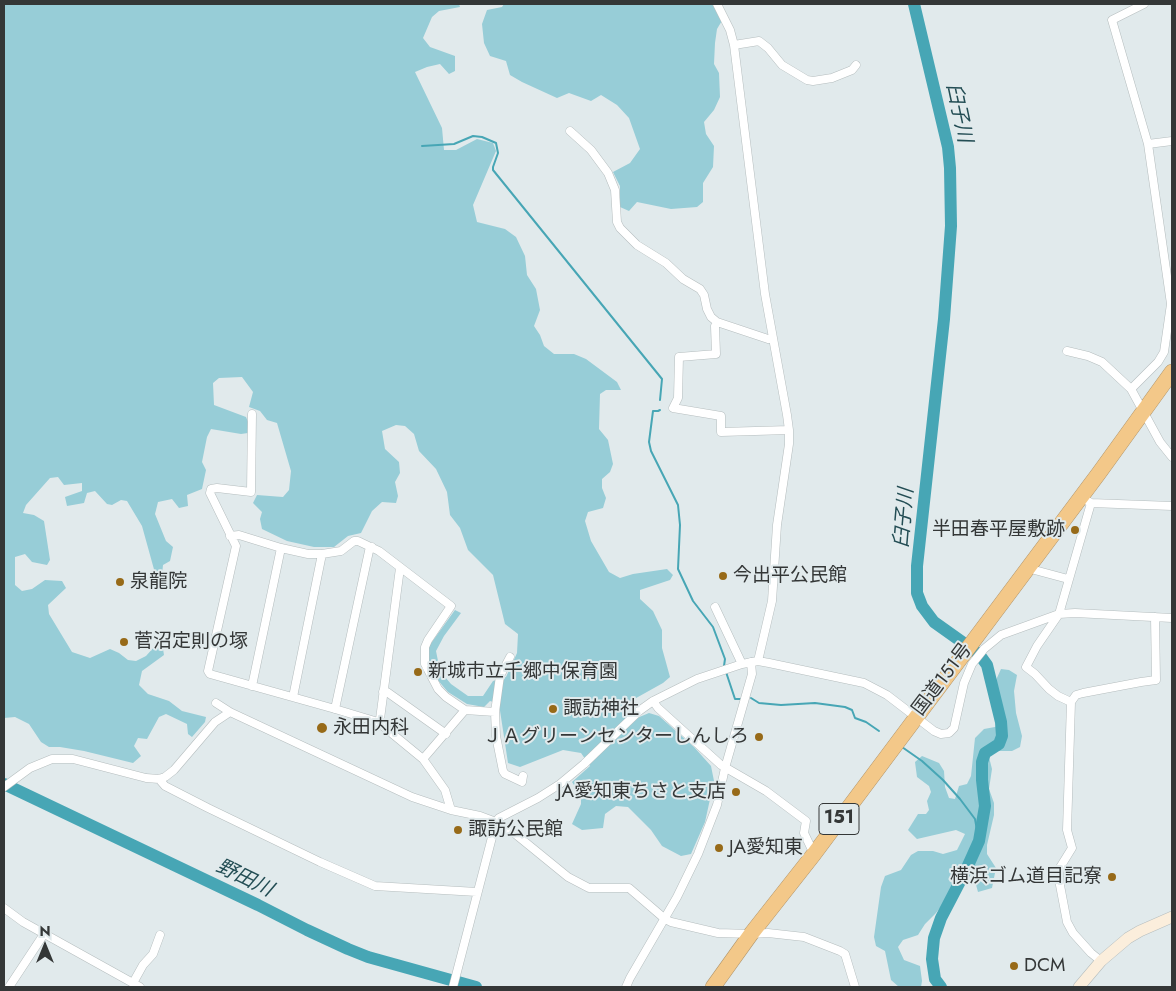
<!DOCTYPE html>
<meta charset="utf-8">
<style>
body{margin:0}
#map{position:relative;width:1176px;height:991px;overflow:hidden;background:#e1eaec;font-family:Jost,sans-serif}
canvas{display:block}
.frame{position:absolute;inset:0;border:5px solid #343737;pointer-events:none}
.north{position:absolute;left:20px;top:921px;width:50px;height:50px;-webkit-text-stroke:4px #e1eaec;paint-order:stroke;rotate:0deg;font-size:14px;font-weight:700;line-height:20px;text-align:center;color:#343737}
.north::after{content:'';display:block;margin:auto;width:18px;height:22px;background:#343737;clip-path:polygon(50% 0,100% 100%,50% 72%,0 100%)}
</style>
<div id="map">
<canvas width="1176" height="991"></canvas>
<div class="frame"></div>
<div class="north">N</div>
</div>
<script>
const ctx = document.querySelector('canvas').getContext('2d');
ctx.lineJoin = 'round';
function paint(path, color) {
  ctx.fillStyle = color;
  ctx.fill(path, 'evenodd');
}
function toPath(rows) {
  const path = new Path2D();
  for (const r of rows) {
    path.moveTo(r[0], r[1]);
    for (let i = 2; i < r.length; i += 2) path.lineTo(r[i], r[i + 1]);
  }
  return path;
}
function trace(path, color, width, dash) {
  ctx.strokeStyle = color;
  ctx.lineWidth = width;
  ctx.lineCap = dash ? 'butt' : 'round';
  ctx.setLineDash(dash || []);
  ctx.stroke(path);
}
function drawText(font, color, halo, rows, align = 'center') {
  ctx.font = font + ' Jost,"Noto Sans JP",sans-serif';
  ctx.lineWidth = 4;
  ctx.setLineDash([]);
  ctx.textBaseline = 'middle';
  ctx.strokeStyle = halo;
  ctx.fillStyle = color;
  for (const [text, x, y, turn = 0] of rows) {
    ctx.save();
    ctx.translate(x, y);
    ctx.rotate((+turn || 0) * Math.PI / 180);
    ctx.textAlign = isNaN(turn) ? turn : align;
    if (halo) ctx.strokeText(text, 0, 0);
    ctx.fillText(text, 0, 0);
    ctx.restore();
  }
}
const green = toPath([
 [4,4,459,4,460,7,439,11,432,17,423,38,430,47,455,56,455,71,449,74,440,64,427,67,415,72,442,128,444,150,456,150,477,139,493,143,496,151,473,205,477,222,505,229,516,237,525,256,527,275,536,289,540,310,534,326,540,335,544,346,554,354,574,354,586,359,617,382,621,390,606,390,600,394,599,429,608,440,613,464,610,472,602,479,602,488,606,498,603,508,588,512,585,521,591,541,609,572,620,578,633,574,667,569,673,575,670,580,640,590,640,599,653,611,662,630,662,648,670,677,663,683,629,702,627,709,637,718,649,713,659,716,694,747,711,766,714,781,705,822,691,854,681,856,662,846,651,830,628,807,616,806,605,814,603,828,582,830,572,824,581,804,581,796,572,782,590,766,581,753,563,750,520,767,508,763,499,704,490,701,484,707,467,704,448,692,436,678,429,661,429,646,455,610,461,613,444,636,436,651,440,671,451,684,468,696,483,696,493,681,506,677,517,653,518,634,505,624,493,575,468,550,460,528,450,515,447,492,436,469,419,451,414,434,405,426,396,425,382,431,385,449,399,462,400,473,395,482,398,496,396,503,382,502,372,511,361,533,348,536,334,547,314,547,287,541,262,529,260,519,262,512,253,503,257,495,283,497,289,490,291,471,277,423,267,420,260,411,249,407,253,392,242,377,219,378,213,383,214,405,246,417,249,424,248,433,241,434,211,429,207,437,202,462,206,470,202,489,187,495,188,506,179,508,172,499,158,502,155,514,166,541,173,547,170,561,163,565,162,575,155,573,142,526,127,501,121,500,112,505,107,504,95,491,87,493,84,503,67,506,65,497,82,491,82,483,64,485,58,477,50,478,26,505,23,513,34,515,44,521,50,560,47,565,32,562,25,554,15,557,15,585,22,591,32,589,45,580,62,581,66,588,48,605,49,614,72,652,90,658,110,649,119,653,128,660,136,661,146,656,154,647,163,649,164,655,142,671,139,685,148,694,169,701,182,711,206,717,205,722,192,737,188,734,187,724,166,714,159,717,147,739,138,738,134,746,141,756,133,763,84,751,60,747,49,747,41,742,29,724,15,717,4,718],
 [504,4,714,4,723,19,717,29,715,43,714,64,719,73,720,97,714,110,704,122,706,134,714,146,713,167,703,183,703,202,697,207,671,209,637,202,629,211,620,207,620,186,613,172,630,163,640,149,629,118,617,105,601,95,591,101,569,93,557,98,522,82,510,75,506,61,490,56,484,43,482,24,487,10,502,7],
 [1001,669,1009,670,1017,675,1014,691,1016,713,1022,736,1020,747,1012,751,993,751,989,757,992,769,989,789,994,803,994,815,987,845,987,854,996,868,992,888,978,892,973,874,962,874,952,892,936,913,925,924,918,935,903,940,898,947,904,960,920,966,922,981,921,987,899,987,891,980,885,951,876,946,874,937,881,887,885,876,901,870,911,855,918,851,933,851,943,854,957,850,965,834,956,830,917,839,908,830,918,814,926,814,929,810,927,801,931,792,929,786,917,777,915,762,922,756,939,763,944,771,945,787,949,798,955,799,959,786,967,784,971,776,975,738,984,729,995,727,1004,720,996,680]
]);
const stream = toPath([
 [422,146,454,144,473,136,482,137,496,143,498,153,493,167,493,170,662,379,660,400],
 [660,410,658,411,653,411,649,442,651,451,678,505,680,525,678,569,693,601,713,627,725,659,724,666],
 [726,672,735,699,742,699],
 [751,698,759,703,781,705,815,703,845,707,852,710,855,718,866,722,879,731],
 [902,747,922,761,943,780,960,799,975,819,979,841]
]);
const river = toPath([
 [914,4,948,147,950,168,951,226,944,319,917,566,917,593,922,606,934,622,979,654,987,665,1001,722,1002,736,999,744,985,753,982,762,982,780,985,806,979,841,966,870,941,918,934,938,932,959,935,979,941,987],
 [4,784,258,905,307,930,348,949,368,957,476,987]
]);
const street = toPath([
 [717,4,730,30,734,45,765,294,787,415,789,430,789,444,777,525,772,601,758,661],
 [734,45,759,41,768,48,782,65,807,80,813,81,832,78,852,70,856,65],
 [570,131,591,150,608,173,615,190,617,222,620,228,637,245,666,263,683,279,700,289,704,295,707,309,711,317,717,322,768,339,772,339],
 [1148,144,1172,141],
 [717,322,715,326,716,354,679,357,678,398,673,408,721,416,721,432,789,430],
 [1067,351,1088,356,1102,362,1131,389,1160,442,1172,457],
 [1131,389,1158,362,1164,352,1171,304,1148,144,1112,20,1144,4],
 [252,414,251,492,217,488,211,489,210,493,236,546,208,671,210,674,335,709,378,722,423,759,445,790,451,810],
 [1086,500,1091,503,1172,506],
 [230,536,239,535,281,548,308,554,322,554,341,551,354,541,358,541,379,551,451,606,428,640,425,647,425,664,438,689,446,697,465,710,495,712],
 [1027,568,1068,579],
 [715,607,742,664],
 [510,657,500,676,495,712,496,736,503,771,505,774,522,782,523,776],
 [252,686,281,548],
 [383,692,387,692,446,734],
 [293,697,322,554],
 [653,701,658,708,721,765,766,791,806,821,804,833,814,854],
 [1071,702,1058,696,1049,689,1035,674,1026,667,1037,646,1059,614,1091,503],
 [216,703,230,712],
 [335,709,369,551,372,547],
 [378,722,380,719,400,568],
 [423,759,465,710],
 [159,779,165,786,208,808,320,862,375,886,477,892],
 [4,787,30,768,52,759,73,759,146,778,159,779,165,777,174,770,215,722,230,712,412,797,451,810,480,816,496,822,499,818,538,798,560,784,584,764,639,711,653,701,697,679,742,664,758,661,769,663,864,683,887,695,934,731,941,734,949,733,954,728,964,683,972,664,984,649,1001,635,1059,614,1075,613,1172,618],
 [4,908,23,922,140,987],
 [1101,961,1091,953,1073,933,1067,922,1059,880,1059,869,1072,848,1067,830,1071,702,1076,695,1083,693,1141,682,1156,680,1155,617],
 [133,983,143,965,153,954,160,935],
 [9,987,44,934],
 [453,987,496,822,514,833,568,877,589,888,629,888,665,919,671,922,718,933,751,934,768,933,804,937,840,951,845,954,855,987],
 [626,987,630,978,677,897,698,854,717,805,725,768,752,674,751,662]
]);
const secondary = toPath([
 [1079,987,1101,961,1128,938,1140,931,1172,917]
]);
const highway = toPath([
 [713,987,751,934,814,854,1099,473,1172,372]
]);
const markers = [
 [1075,530,5,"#976a18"],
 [723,576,5,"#976a18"],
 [120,582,5,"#976a18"],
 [124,642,5,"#976a18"],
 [418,672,5,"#976a18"],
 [553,709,5,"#976a18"],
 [322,728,6,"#976a18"],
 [759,737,5,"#976a18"],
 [736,792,5,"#976a18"],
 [458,830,5,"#976a18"],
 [719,848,5,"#976a18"],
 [1112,877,5,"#976a18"],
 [1014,966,5,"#976a18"]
];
const shields = [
 [839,819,40]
];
const shieldNames = [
 ["151",839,819]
];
const poiNames = [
 ["半田春平屋敷跡",1065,530,"right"],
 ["今出平公民館",733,576],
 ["泉龍院",130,582],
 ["菅沼定則の塚",134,642],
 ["新城市立千郷中保育園",428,672],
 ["諏訪神社",563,709],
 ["永田内科",333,728],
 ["ＪＡグリーンセンターしんしろ",749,737,"right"],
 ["JA愛知東ちさと支店",726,792,"right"],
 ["諏訪公民館",468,830],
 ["JA愛知東",729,848],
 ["横浜ゴム道目記寮",1102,877,"right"],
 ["DCM",1024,966]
];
const streetNames = [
 ["国道151号",943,680,-53]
];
const waterNames = [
 ["臼子川",958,113,78],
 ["臼子川",905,518,-85],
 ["野田川",244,879,26]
];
paint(green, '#97cdd7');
trace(stream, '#47a6b5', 2);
trace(river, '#47a6b5', 12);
trace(street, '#b5bdbe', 9);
trace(secondary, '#b5bdbe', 12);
trace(highway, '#b0956c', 16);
trace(street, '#fff', 8);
trace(secondary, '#fbeedc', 11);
trace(highway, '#f3c889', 15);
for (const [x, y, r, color] of markers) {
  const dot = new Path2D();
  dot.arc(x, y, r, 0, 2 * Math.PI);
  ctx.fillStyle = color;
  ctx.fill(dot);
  trace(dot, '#e1eaec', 2);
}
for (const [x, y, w] of shields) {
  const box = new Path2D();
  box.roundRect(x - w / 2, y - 15.5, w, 31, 4);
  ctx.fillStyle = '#e1eaec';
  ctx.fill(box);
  trace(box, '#343737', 1);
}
drawText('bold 18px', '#343737', null, shieldNames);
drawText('19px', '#343737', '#e1eaec', poiNames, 'left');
drawText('19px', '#343737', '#e1eaec', streetNames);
drawText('italic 20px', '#234d54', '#e1eaec', waterNames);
</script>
